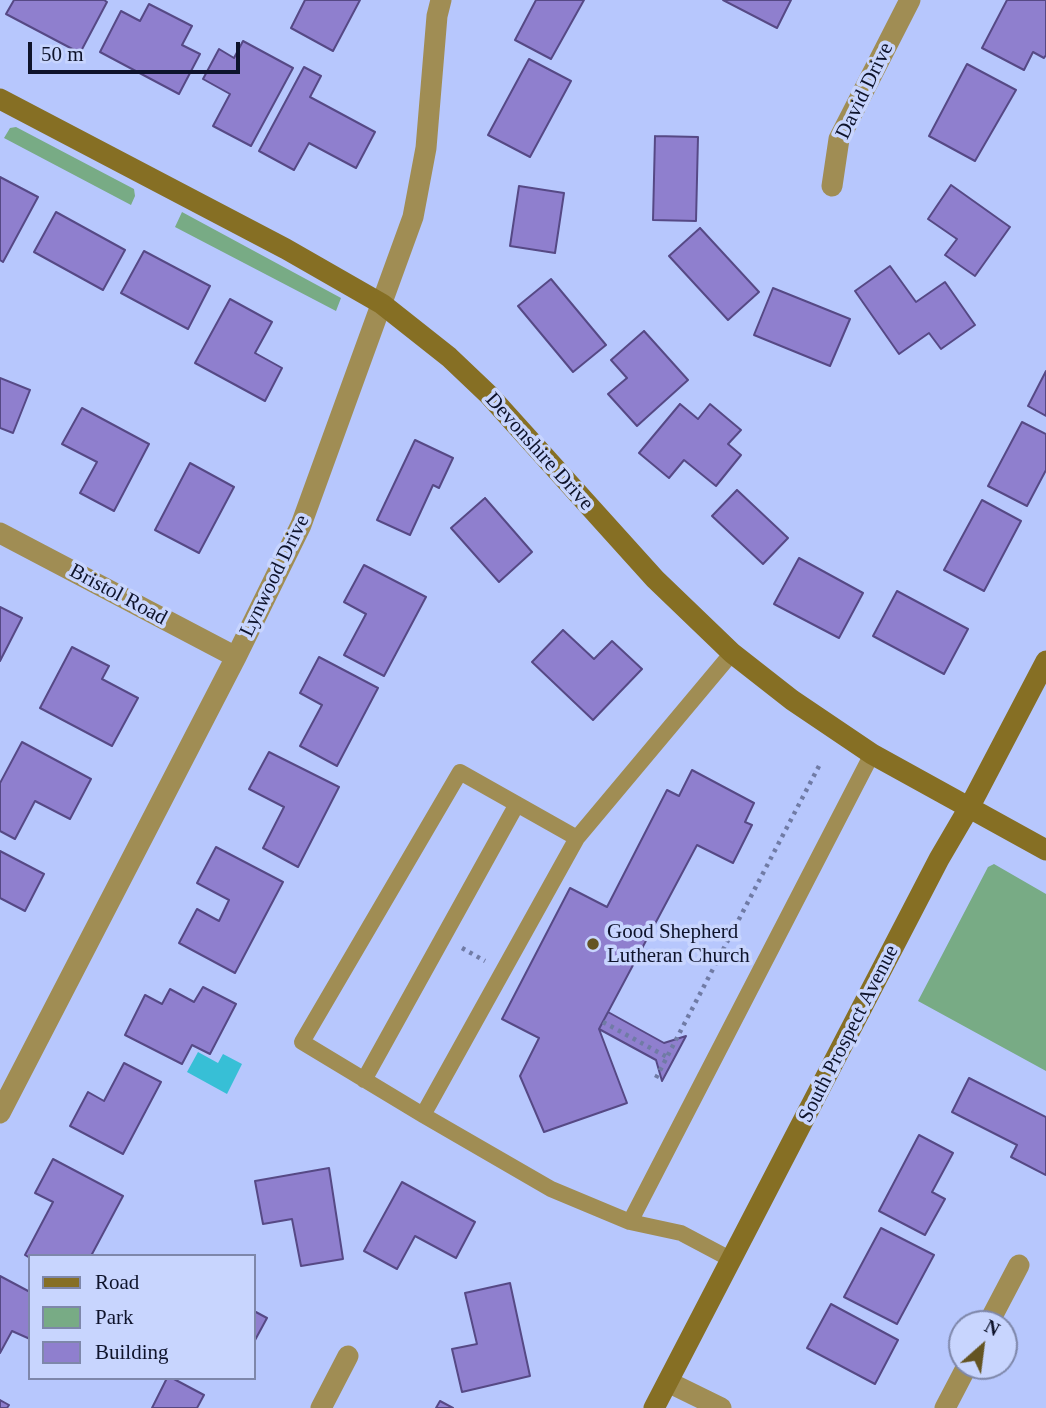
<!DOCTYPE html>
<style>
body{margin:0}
#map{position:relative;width:1046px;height:1408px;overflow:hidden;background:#b7c7fd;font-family:"Times New Roman",serif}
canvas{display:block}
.legend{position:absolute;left:28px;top:1254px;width:228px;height:126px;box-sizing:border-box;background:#c8d5fe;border:2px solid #7e87aa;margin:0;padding:9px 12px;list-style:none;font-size:21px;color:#0e132b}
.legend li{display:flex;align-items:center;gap:14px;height:35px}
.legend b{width:35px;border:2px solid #7e87aa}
.north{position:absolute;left:948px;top:1310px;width:70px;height:70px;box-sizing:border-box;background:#c8d5fe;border:2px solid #7e87aa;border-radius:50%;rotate:28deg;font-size:19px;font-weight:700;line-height:28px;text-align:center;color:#0e132b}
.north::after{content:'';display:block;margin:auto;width:24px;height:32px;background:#645422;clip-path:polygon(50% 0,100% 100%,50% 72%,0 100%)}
.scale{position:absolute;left:28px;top:42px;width:212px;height:32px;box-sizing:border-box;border:4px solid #0e132b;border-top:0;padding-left:9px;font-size:21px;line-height:24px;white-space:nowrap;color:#0e132b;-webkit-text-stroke:5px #c8d5fe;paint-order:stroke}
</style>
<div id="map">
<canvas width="1046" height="1408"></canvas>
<ul class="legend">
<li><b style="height:9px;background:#866f24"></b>Road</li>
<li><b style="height:19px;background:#78ab85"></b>Park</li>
<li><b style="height:19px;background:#8f7fce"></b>Building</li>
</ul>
<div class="north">N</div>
<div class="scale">50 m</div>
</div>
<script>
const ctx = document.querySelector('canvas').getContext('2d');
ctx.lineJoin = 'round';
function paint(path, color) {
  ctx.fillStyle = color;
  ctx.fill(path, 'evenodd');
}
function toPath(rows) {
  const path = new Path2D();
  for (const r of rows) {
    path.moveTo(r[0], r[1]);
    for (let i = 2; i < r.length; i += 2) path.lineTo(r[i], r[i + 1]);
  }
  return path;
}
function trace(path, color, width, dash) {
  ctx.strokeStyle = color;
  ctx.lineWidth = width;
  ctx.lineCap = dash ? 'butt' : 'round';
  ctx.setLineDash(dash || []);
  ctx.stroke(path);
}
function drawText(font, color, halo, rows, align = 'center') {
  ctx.font = font + ' "Times New Roman",serif';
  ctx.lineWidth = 7;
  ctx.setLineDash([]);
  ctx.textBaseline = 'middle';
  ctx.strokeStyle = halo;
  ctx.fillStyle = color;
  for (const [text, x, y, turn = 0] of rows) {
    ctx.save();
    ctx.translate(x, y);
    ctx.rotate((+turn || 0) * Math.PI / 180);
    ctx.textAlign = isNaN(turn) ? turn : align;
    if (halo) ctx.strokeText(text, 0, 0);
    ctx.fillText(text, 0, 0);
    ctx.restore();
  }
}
const green = toPath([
 [16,127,134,189,135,196,131,205,4,138,10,128],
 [182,212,341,298,336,311,175,227],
 [994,864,1046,894,1046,1071,918,1001,988,867]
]);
const water = toPath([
 [198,1052,218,1063,223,1054,242,1064,227,1094,187,1072]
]);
const building = toPath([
 [14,0,104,0,107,2,80,53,6,14,14,0],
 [305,0,360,0,333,51,291,28,305,0],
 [536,0,584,0,551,59,515,40,536,0],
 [723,0,791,0,777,28,723,0],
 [1007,0,1046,0,1046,55,1044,58,1033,52,1024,70,982,48,1007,0],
 [149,4,192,26,182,45,200,54,179,94,100,52,121,11,140,21,149,4],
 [243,41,293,68,251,146,213,126,230,94,203,79,219,49,234,58,243,41],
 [529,59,571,81,530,157,488,135,529,59],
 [967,64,1016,90,975,161,929,136,967,64],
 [304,67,321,76,310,97,375,132,356,168,309,143,294,170,259,151,304,67],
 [655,136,698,137,696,221,653,220,655,136],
 [0,177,38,197,3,262,0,260,0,177],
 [951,185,1010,227,975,276,945,255,957,239,928,219,951,185],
 [519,186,564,193,555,253,510,246,519,186],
 [56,212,125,250,103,290,34,252,56,212],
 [700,228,759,292,728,320,669,256,700,228],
 [144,251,210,286,188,329,121,293,144,251],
 [890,266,916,302,945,282,975,325,941,349,929,333,899,354,855,291,890,266],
 [551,279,606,345,573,372,518,306,551,279],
 [773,288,850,319,830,366,754,335,773,288],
 [230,299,272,322,255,353,282,368,265,401,195,363,230,299],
 [644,331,688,380,637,426,608,394,627,378,611,360,644,331],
 [1046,371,1046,416,1028,406,1046,371],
 [0,378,30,390,13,433,0,428,0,378],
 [680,404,698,419,710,404,741,430,728,444,741,455,716,486,684,460,669,478,639,453,680,404],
 [82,408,149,444,114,511,80,493,97,462,62,444,82,408],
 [1022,422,1046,434,1046,470,1027,506,988,486,1022,422],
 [415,440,453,458,439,488,433,485,410,535,377,520,415,440],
 [190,463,234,487,199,553,155,530,190,463],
 [737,490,788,538,763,564,712,516,737,490],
 [485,498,532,552,499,582,451,528,485,498],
 [982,500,1021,521,984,591,944,570,982,500],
 [799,558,863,593,839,638,774,604,799,558],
 [364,565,426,597,384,676,344,655,366,614,344,602,364,565],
 [897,591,968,629,944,674,873,636,897,591],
 [0,607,22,618,0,661,0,607],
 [563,630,594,659,612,641,642,669,593,720,532,662,563,630],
 [72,647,109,666,102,679,138,698,112,746,40,708,72,647],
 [319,657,378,688,337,766,300,746,322,705,300,693,319,657],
 [22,742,91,779,70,819,35,801,15,839,0,831,0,783,22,742],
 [269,752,339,787,298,867,263,848,284,807,249,789,269,752],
 [692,770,754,803,745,822,752,825,733,863,697,845,599,1029,627,1103,544,1132,520,1076,539,1038,502,1019,570,888,607,907,667,790,679,796,692,770],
 [216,847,283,882,235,973,179,943,197,909,219,921,229,900,197,883,216,847],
 [0,851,44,874,25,911,0,898,0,851],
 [203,987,236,1004,210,1054,192,1045,182,1064,125,1035,145,995,162,1004,170,989,194,1002,203,987],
 [608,1012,664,1043,686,1036,662,1081,656,1060,599,1029,608,1012],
 [124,1063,161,1082,123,1154,70,1126,88,1092,104,1101,124,1063],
 [969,1078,1046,1117,1046,1175,1011,1157,1017,1145,952,1112,969,1078],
 [919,1135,953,1153,932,1192,945,1199,925,1235,879,1211,919,1135],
 [53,1159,123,1196,91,1256,30,1256,30,1258,25,1255,53,1202,35,1193,53,1159],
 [329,1168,343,1259,301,1266,292,1219,263,1224,255,1181,329,1168],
 [402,1182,475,1222,456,1258,415,1236,397,1269,364,1251,402,1182],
 [881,1228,934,1255,897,1324,844,1297,881,1228],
 [0,1276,30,1292,30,1339,12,1331,0,1353,0,1276],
 [510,1283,530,1376,462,1392,452,1349,477,1344,465,1293,510,1283],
 [831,1304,898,1340,875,1384,807,1348,831,1304],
 [254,1311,267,1318,254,1342,254,1311],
 [167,1378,172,1378,204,1395,197,1408,152,1408,167,1378],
 [0,1400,9,1405,7,1408,0,1408,0,1400],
 [440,1401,453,1408,436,1408,440,1401]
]);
const path = toPath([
 [462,948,485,961],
 [603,1022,667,1057],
 [656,1078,819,766]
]);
const lane = toPath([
 [577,838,460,772,302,1042,423,1115,551,1189,630,1222,681,1233,732,1260],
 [364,1080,517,804],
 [423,1115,577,838,732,653],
 [630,1222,872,754]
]);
const street = toPath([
 [832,186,839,139,910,0],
 [0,533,236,657],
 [0,1113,236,657,301,525,413,217,426,148,437,16,441,0],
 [988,1324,1019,1265],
 [668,1382,721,1408],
 [321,1408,348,1356],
 [945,1408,967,1366]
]);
const secondary = toPath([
 [0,99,286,249,382,304,449,357,489,395,655,579,732,653,792,700,872,754,1046,850],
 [654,1408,939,859,970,806,1046,661]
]);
const markers = [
 [593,944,7,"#645422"]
];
const streetNames = [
 ["David Drive",865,91,-64],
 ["Devonshire Drive",539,452,48],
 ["Lynwood Drive",275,576,-64],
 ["Bristol Road",118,595,28],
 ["South Prospect Avenue",849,1034,-63]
];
const poiNames = [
 ["Good Shepherd",607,932],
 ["Lutheran Church",607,956]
];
paint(green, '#78ab85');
paint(water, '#37bfd6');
paint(building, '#8f7fce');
trace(building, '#564985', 2);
trace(path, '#707ba5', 4.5, [3.5, 5]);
trace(lane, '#a08d54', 16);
trace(street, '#a08d54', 21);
trace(secondary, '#866f24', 21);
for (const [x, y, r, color] of markers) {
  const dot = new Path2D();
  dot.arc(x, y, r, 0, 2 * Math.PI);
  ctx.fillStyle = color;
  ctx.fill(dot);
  trace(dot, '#c8d5fe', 2.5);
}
drawText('21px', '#0e132b', '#c8d5fe', streetNames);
drawText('21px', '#0e132b', '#c8d5fe', poiNames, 'left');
</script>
